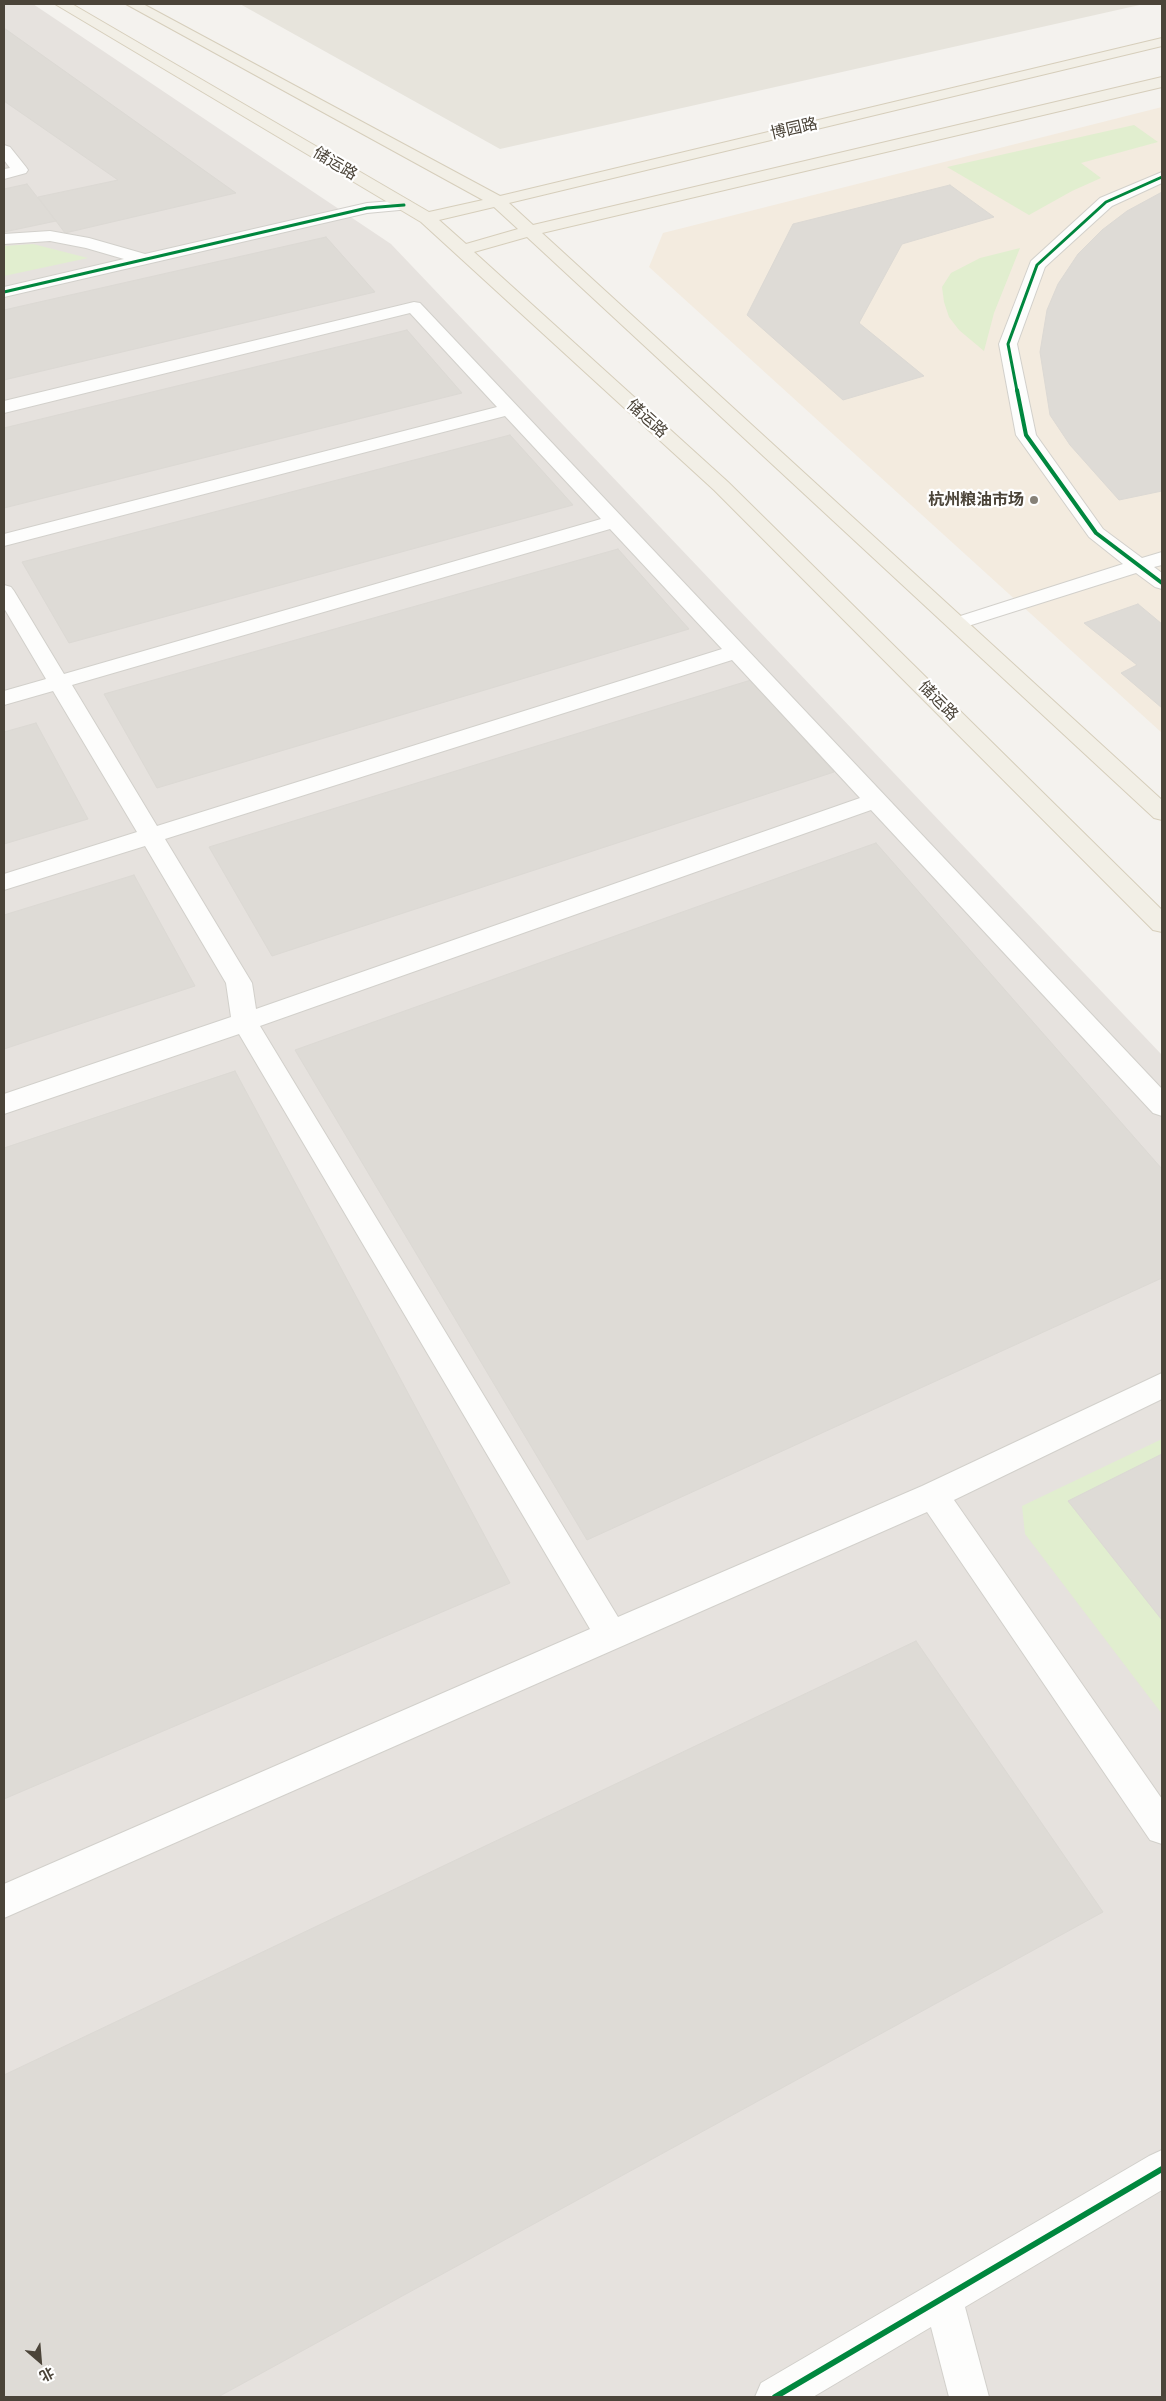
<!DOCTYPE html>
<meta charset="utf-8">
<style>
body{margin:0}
#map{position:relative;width:1166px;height:2401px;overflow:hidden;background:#f4f2ee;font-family:"PT Sans Narrow","Noto Sans SC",sans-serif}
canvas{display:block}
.frame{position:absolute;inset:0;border:5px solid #4b4439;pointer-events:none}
.north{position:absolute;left:15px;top:2336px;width:50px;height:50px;-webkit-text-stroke:4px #fff;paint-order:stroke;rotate:153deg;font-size:14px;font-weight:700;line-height:20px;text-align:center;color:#4b4439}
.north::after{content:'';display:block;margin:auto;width:18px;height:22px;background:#4b4439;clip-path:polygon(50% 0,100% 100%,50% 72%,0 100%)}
</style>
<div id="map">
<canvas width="1166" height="2401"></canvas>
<div class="frame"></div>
<div class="north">北</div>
</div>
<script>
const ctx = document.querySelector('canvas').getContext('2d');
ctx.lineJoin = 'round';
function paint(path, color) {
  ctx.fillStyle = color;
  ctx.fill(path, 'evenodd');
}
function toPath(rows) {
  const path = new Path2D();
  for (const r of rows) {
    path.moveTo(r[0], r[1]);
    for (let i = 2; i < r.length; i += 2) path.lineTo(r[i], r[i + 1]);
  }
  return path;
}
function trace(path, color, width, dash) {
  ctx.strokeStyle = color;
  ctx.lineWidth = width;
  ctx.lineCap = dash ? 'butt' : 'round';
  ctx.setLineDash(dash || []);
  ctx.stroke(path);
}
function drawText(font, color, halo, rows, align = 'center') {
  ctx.font = font + ' "PT Sans Narrow","Noto Sans SC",sans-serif';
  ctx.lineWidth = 4.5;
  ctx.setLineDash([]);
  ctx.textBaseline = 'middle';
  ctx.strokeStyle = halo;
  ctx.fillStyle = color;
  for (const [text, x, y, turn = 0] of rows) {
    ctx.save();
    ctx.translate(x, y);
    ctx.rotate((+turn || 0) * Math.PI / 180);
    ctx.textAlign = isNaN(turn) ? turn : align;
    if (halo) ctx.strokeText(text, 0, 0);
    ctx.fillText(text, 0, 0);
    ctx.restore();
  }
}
const residential = toPath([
 [240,4,1144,4,500,149]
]);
const commercial = toPath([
 [1162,107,1162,733,649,267,663,233]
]);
const industrial = toPath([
 [4,4,33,4,391,244,1162,1055,1162,2397,4,2397]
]);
const green = toPath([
 [1134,125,1158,142,1081,163,1101,178,1072,191,1029,215,947,167],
 [33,244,88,258,4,276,4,246],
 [1020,248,994,313,984,351,959,330,949,317,944,302,942,287,951,273,980,258],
 [1162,1439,1162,1714,1025,1534,1022,1506]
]);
const building = toPath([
 [4,28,236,193,65,233,38,197,118,180,4,101,4,28],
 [27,184,56,221,4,232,4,189,27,184],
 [950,185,994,217,902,244,859,323,924,376,843,400,747,315,793,224,950,185],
 [1162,192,1162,491,1119,500,1070,445,1050,415,1040,352,1047,310,1058,284,1078,254,1102,230,1127,211,1162,192],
 [326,237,375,292,4,380,4,310,326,237],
 [407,330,462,393,4,508,4,428,407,330],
 [510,435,573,505,69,643,22,562,510,435],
 [618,549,689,629,157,788,104,694,618,549],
 [1138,604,1162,624,1162,708,1121,673,1137,665,1084,623,1138,604],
 [751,680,834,772,272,956,209,847,751,680],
 [36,723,88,819,4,844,4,732,36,723],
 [876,843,1162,1169,1162,1278,587,1540,295,1050,876,843],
 [134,875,195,986,4,1049,4,915,134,875],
 [235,1071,510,1583,4,1799,4,1148,235,1071],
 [1162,1454,1162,1620,1068,1501,1162,1454],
 [916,1641,1103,1912,218,2397,4,2397,4,2075,916,1641]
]);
const minor = toPath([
 [4,145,10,147,26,167,28,170,26,173,4,179,4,169,10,168,4,160,4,145],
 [1162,172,1162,183,1112,206,1045,267,1017,344,1036,435,1103,529,1142,558,1162,552,1162,565,1154,567,1162,573,1162,589,1155,587,1136,573,965,627,958,629,951,627,947,623,951,619,1123,564,1089,537,1016,435,999,344,1031,261,1100,198,1162,172],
 [404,200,410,201,412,205,410,209,367,213,4,297,4,287,124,259,86,248,50,241,4,244,4,234,50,231,89,238,145,254,367,203,404,200],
 [414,302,420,303,1162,1089,1162,1116,1153,1113,871,810,260,1026,618,1617,922,1486,1162,1373,1162,1399,954,1500,1162,1799,1162,1844,1150,1840,927,1512,4,1918,4,1884,590,1629,239,1034,4,1114,4,1094,231,1017,226,983,145,846,4,890,4,874,137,832,53,691,4,705,4,691,46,679,4,608,4,585,11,587,14,591,64,674,601,519,505,416,4,546,4,534,497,407,410,313,4,413,4,401,414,302],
 [610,529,722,649,157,826,72,685,610,529],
 [732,660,860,798,256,1009,252,983,165,839,732,660],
 [1162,2150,1162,2190,965,2307,989,2397,949,2397,931,2327,813,2397,755,2397,761,2383,1149,2156,1162,2150]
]);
const major = toPath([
 [55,4,72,4,429,212,483,200,126,4,143,4,500,196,1162,38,1162,46,509,203,533,225,1162,77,1162,87,542,233,1162,800,1162,820,1154,818,527,237,474,252,728,482,1162,910,1162,932,1153,930,714,490,421,222,55,4],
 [494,207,518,229,466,244,439,220,494,207]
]);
const cyclewayFar2 = toPath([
 [4,292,367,208,404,205],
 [1017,391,1008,344,1037,265,1106,202,1162,177]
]);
const cyclewayFar1 = toPath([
 [1017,390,1026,435,1096,533,1162,583]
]);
const cycleway = toPath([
 [775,2397,1162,2169]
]);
const markers = [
 [1034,500,5,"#868178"]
];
const farStreetnames = [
 ["博园路",794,129,-13],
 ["储运路",335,164,31],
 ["储运路",647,419,42],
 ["储运路",938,701,45]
];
const farPoinames = [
 ["杭州粮油市场",1024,500]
];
paint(residential, '#e7e4dc');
paint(commercial, '#f3ebdf');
paint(industrial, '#e6e2de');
paint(green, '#e1eecf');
paint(building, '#dedbd6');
trace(building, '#dcd9d4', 1);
trace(minor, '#d2d0cb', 2);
trace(major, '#d6cebb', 2);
paint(minor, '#fdfdfc');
paint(major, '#f2efe6');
trace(cyclewayFar2, '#00873e', 3);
trace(cyclewayFar1, '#00873e', 4);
trace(cycleway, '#00873e', 6);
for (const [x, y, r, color] of markers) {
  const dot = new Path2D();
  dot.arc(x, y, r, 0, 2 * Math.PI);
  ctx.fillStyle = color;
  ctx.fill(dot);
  trace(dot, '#fff', 2);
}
drawText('16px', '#4b4439', '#fff', farStreetnames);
drawText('bold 16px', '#4b4439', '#fff', farPoinames, 'right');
</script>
